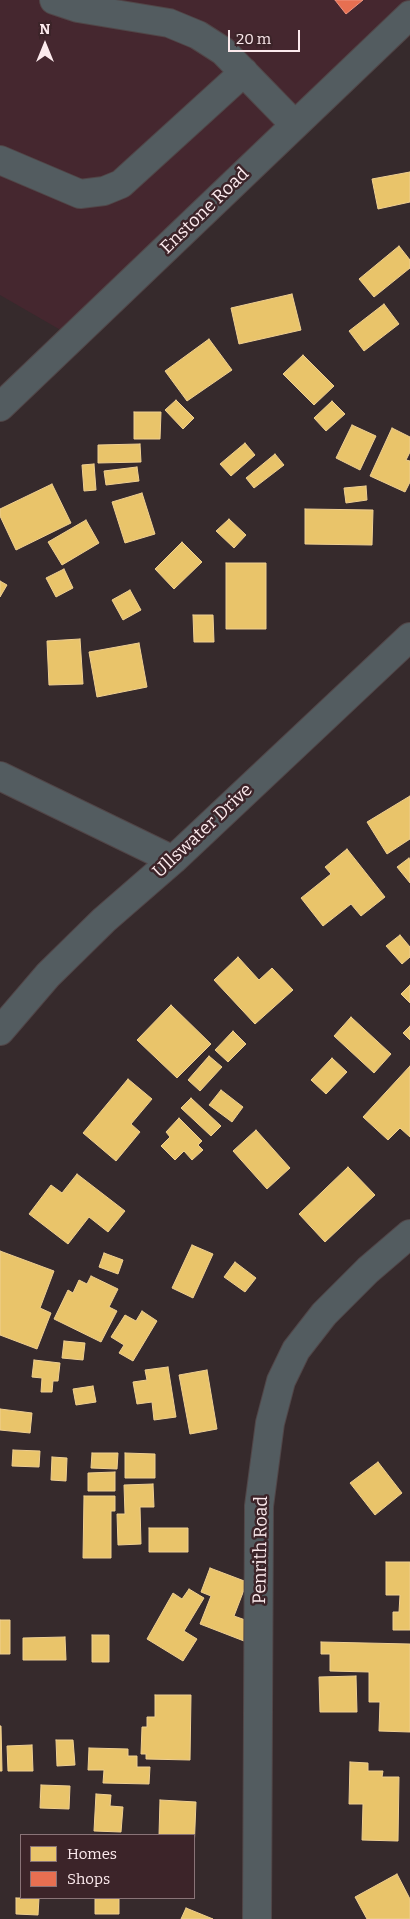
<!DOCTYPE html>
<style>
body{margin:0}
#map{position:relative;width:410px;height:1919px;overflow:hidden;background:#362a2c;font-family:Bitter,serif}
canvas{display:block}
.legend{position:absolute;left:20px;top:1834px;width:175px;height:65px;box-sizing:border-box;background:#3c2429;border:1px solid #897377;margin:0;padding:6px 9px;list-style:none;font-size:15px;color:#fceaed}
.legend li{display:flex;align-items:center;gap:10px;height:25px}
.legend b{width:25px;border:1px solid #897377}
.north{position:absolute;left:20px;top:20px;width:50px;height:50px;-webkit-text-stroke:4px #3c2429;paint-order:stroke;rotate:0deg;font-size:14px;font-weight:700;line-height:20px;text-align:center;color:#fceaed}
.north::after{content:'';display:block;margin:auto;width:18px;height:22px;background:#fceaed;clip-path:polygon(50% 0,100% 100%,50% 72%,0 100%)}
.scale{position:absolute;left:228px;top:30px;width:72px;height:22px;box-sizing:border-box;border:2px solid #fceaed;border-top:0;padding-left:6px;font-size:15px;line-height:18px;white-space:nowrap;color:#fceaed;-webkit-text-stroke:4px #3c2429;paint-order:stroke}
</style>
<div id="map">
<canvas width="410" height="1919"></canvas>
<ul class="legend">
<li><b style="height:14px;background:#e9c46a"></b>Homes</li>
<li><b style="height:14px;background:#e76f51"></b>Shops</li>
</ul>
<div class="north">N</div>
<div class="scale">20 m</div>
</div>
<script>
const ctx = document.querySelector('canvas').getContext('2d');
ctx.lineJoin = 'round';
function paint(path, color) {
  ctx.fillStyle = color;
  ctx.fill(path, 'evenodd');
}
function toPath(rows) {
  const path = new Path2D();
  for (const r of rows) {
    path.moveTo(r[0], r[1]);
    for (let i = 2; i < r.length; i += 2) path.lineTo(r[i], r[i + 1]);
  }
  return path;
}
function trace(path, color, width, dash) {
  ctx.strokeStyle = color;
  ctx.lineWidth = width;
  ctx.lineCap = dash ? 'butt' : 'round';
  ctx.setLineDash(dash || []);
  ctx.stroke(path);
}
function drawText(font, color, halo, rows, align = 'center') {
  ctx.font = font + ' Bitter,serif';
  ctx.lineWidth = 5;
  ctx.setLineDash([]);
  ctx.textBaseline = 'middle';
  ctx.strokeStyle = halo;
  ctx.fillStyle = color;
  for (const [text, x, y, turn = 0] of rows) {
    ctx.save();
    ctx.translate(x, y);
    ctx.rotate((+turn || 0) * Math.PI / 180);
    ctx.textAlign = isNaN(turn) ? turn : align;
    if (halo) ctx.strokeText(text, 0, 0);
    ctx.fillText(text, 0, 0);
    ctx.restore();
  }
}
const built = toPath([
 [0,0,410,0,410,2,64,332,0,295]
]);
const homes = toPath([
 [410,172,410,202,378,209,372,179,410,172],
 [399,246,410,260,410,268,374,297,359,279,399,246],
 [292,294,301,330,239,344,231,308,292,294],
 [384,304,399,324,364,351,349,331,384,304],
 [209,339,232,370,187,401,165,371,209,339],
 [303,355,334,386,314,405,283,374,303,355],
 [176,400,194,418,183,429,165,410,176,400],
 [332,401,345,414,326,431,314,418,332,401],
 [134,412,161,412,160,439,134,439,134,412],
 [352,425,376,436,360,470,336,458,352,425],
 [392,428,410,437,410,452,406,460,410,461,410,482,405,492,370,476,392,428],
 [245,443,255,455,231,476,220,464,245,443],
 [140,444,141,462,98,463,98,445,140,444],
 [275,454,284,465,254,488,246,478,275,454],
 [94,464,96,490,84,491,82,465,94,464],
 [137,467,139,481,106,485,104,471,137,467],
 [52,484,71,523,16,550,0,516,0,509,52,484],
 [366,486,367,500,346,503,344,488,366,486],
 [142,493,155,534,125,543,112,502,142,493],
 [305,509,373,510,372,545,305,544,305,509],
 [229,519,246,535,234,548,216,531,229,519],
 [86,520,99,543,62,565,48,542,86,520],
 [182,542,202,562,174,589,155,569,182,542],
 [226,563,266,563,266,629,226,629,226,563],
 [64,569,73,588,56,597,46,578,64,569],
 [0,581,7,585,0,597,0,581],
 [130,590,141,610,123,620,112,600,130,590],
 [193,615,213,615,214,642,194,642,193,615],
 [80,639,83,684,49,685,47,641,80,639],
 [139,643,147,687,97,697,89,652,139,643],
 [410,796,410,839,387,854,367,822,410,796],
 [347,849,385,897,361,916,351,904,323,926,301,898,331,874,325,867,347,849],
 [409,858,410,860,410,883,397,867,409,858],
 [400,935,410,947,410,957,402,964,386,946,400,935],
 [238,957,259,980,272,968,293,990,255,1024,214,980,238,957],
 [410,985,410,1003,401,994,410,985],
 [171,1005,211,1044,177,1078,137,1040,171,1005],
 [351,1017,391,1054,374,1073,334,1036,351,1017],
 [410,1026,410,1040,403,1033,410,1026],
 [233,1031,246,1044,228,1062,215,1050,233,1031],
 [209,1056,222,1067,200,1091,188,1080,209,1056],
 [332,1058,347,1072,326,1094,311,1080,332,1058],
 [410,1066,410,1137,400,1128,388,1140,363,1117,410,1066],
 [128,1079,152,1099,131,1124,140,1132,116,1161,83,1133,128,1079],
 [221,1090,243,1107,232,1122,209,1105,221,1090],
 [191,1098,221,1126,211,1136,181,1108,191,1098],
 [179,1118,202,1141,198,1145,203,1150,192,1160,184,1151,175,1160,161,1146,170,1137,166,1132,179,1118],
 [256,1130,290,1168,267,1189,233,1151,256,1130],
 [348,1167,375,1195,325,1242,299,1214,348,1167],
 [77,1174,125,1211,108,1232,89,1217,68,1244,29,1214,51,1185,62,1193,77,1174],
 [192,1245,213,1254,193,1298,172,1288,192,1245],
 [0,1251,54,1271,40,1308,51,1313,37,1349,0,1335,0,1251],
 [104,1253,123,1260,118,1274,99,1267,104,1253],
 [235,1262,256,1278,245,1292,224,1277,235,1262],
 [91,1276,118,1289,109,1307,117,1311,101,1342,54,1319,68,1290,73,1293,79,1280,87,1284,91,1276],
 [142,1311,157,1321,133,1361,119,1353,124,1345,111,1337,125,1315,136,1321,142,1311],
 [64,1341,85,1343,83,1360,62,1358,64,1341],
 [34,1360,60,1363,58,1381,53,1381,52,1392,41,1392,42,1378,32,1377,34,1360],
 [168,1367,176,1417,154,1420,152,1402,137,1404,133,1382,147,1380,145,1370,168,1367],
 [207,1370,217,1429,190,1434,179,1375,207,1370],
 [93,1386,96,1402,76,1405,73,1389,93,1386],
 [0,1409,32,1413,30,1433,0,1430,0,1409],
 [13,1450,40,1451,39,1467,12,1466,13,1450],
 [92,1453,118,1453,117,1469,91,1468,92,1453],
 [125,1453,155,1454,155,1478,125,1478,125,1453],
 [52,1457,67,1458,66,1481,51,1480,52,1457],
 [378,1462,402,1493,375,1515,350,1483,378,1462],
 [115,1472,115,1491,88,1491,88,1473,115,1472],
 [153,1484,154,1507,140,1507,141,1544,118,1545,117,1514,125,1514,124,1485,153,1484],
 [84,1496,115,1496,115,1511,111,1511,111,1558,83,1558,84,1496],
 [149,1528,188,1528,188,1552,149,1552,149,1528],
 [386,1562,410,1562,410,1630,393,1630,393,1612,399,1612,400,1595,386,1595,386,1562],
 [210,1568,247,1582,234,1616,251,1622,244,1641,200,1624,211,1596,201,1592,210,1568],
 [189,1589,204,1598,184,1631,197,1639,183,1661,147,1639,173,1593,182,1599,189,1589],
 [0,1620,10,1620,10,1654,0,1654,0,1620],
 [92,1635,109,1635,109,1662,92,1662,92,1635],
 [65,1637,66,1660,23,1660,23,1638,65,1637],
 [321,1642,410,1644,410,1732,379,1731,380,1702,369,1702,369,1672,330,1671,330,1654,321,1654,321,1642],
 [356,1676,357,1712,320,1712,319,1677,356,1676],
 [155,1695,191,1695,190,1760,146,1759,146,1754,141,1754,142,1727,147,1727,147,1717,155,1717,155,1695],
 [0,1726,1,1726,2,1771,0,1771,0,1726],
 [56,1740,73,1740,75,1765,57,1766,56,1740],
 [32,1745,33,1771,8,1771,7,1746,32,1745],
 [89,1748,128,1749,128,1756,137,1756,137,1767,150,1767,149,1784,103,1783,104,1770,88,1770,89,1748],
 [350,1762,368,1763,368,1771,383,1771,382,1777,399,1777,398,1841,362,1840,363,1804,349,1804,350,1762],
 [41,1785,70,1786,69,1809,40,1808,41,1785],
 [96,1794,111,1795,110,1806,123,1807,121,1832,94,1831,96,1794],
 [160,1800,196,1802,194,1851,194,1835,159,1835,160,1800],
 [397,1874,410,1899,410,1919,367,1919,355,1897,397,1874],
 [16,1898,39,1898,38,1915,16,1914,16,1898],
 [95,1898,119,1898,119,1914,95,1914,95,1898],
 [186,1908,213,1919,181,1919,186,1908]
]);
const shops = toPath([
 [335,0,363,0,346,14,335,0]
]);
const minor = toPath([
 [54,0,78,8,169,23,198,35,223,51,295,125],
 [0,160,80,194,104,191,121,184,244,72],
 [0,407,410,15],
 [0,776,173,860],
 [0,1031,48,975,104,920,173,860,410,637],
 [257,1919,259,1506,270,1423,281,1381,296,1350,324,1314,368,1270,410,1234]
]);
const streetNames = [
 ["Enstone Road",205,211,-44],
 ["Ullswater Drive",203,831,-43],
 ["Penrith Road",261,1550,-89]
];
paint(built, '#45272f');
paint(homes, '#e9c46a');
trace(homes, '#efcf91', 1);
paint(shops, '#e76f51');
trace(shops, '#ed9480', 1);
trace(minor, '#514648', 30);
trace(minor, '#535c60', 28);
drawText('18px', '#fceaed', '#3c2429', streetNames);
</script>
